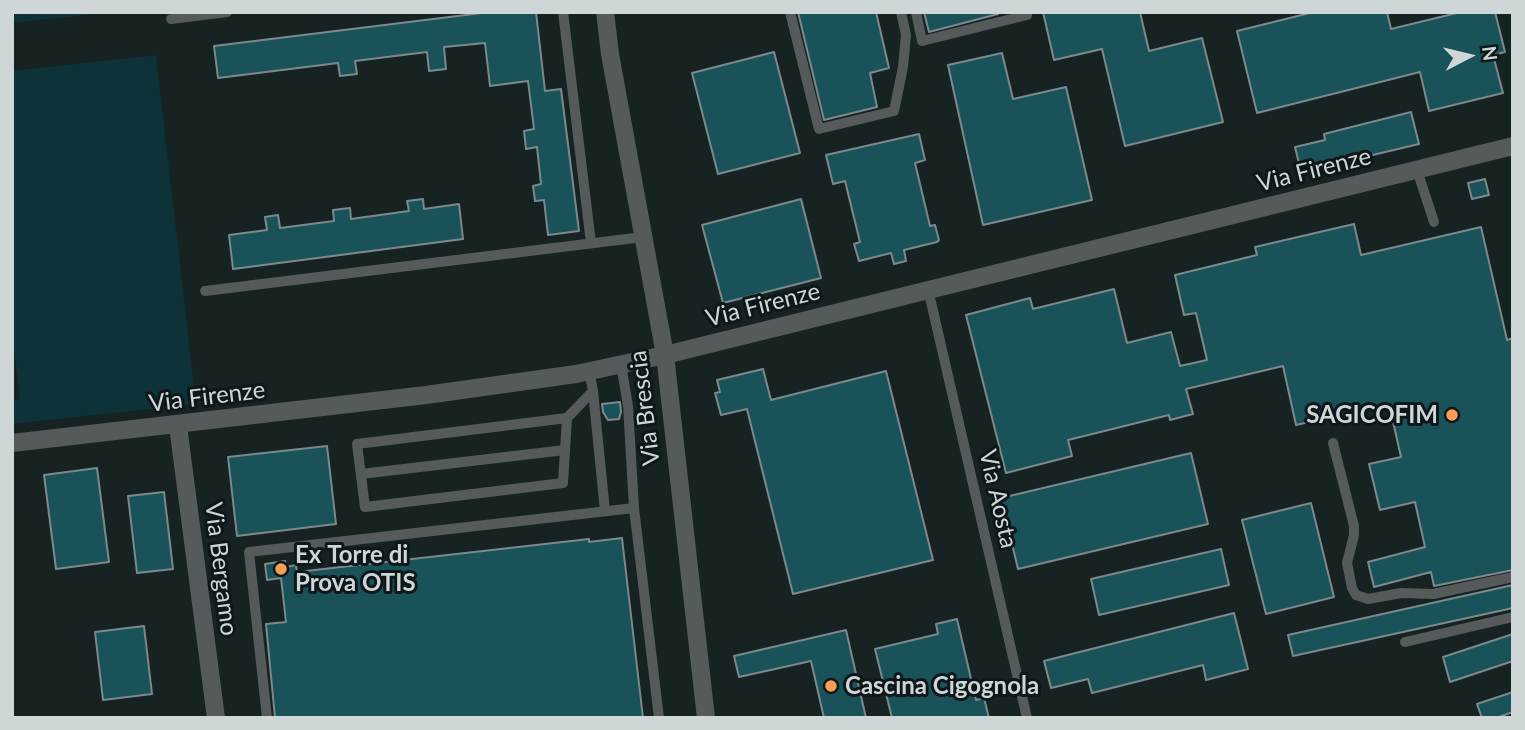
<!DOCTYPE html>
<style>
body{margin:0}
#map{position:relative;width:1525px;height:730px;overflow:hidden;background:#172223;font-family:Lato,sans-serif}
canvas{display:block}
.frame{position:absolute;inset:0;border:14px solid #cfd6d7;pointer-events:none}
.north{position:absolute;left:1434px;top:21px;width:70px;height:70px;-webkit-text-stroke:5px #0e181a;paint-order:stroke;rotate:83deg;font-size:19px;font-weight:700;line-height:28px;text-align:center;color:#cfd6d7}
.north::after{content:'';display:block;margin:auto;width:24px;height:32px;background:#cfd6d7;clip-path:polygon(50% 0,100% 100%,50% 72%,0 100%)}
</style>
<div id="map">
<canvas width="1525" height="730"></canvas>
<div class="frame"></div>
<div class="north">N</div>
</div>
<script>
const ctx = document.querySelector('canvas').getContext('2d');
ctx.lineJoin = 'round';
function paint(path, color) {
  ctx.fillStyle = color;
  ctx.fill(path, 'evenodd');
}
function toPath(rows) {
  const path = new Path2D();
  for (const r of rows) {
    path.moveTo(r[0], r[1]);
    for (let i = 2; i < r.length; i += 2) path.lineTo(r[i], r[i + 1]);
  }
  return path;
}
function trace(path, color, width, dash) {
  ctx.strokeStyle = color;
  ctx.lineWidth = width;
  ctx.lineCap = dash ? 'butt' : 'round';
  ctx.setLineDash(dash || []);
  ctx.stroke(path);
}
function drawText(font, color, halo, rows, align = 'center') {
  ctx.font = font + ' Lato,sans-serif';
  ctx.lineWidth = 6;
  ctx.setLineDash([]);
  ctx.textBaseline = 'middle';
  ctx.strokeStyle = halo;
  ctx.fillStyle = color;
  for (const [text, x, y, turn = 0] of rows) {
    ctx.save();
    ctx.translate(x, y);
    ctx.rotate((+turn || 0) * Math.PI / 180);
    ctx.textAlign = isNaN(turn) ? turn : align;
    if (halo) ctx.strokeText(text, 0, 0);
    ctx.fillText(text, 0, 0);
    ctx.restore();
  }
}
const green = toPath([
 [12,12,111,12,12,23],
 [156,55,196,404,12,424,12,400,20,399,12,332,12,71]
]);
const building = toPath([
 [490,12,536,12,545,91,561,89,579,231,548,235,544,200,535,201,533,186,541,184,537,147,526,149,524,131,534,129,528,81,490,86,485,43,444,47,446,69,429,71,427,52,355,61,357,74,340,76,338,63,218,78,214,46,490,12],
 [798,12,876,12,889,68,870,73,877,107,824,120,798,12],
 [924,12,998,12,998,14,929,32,924,12],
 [1043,12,1140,12,1149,51,1202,38,1223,122,1125,146,1102,49,1054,60,1043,12],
 [1314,12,1387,12,1391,29,1461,12,1495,12,1505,52,1493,55,1503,93,1429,111,1420,72,1257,113,1237,31,1314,12],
 [774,52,800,153,718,174,692,73,774,52],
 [1002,53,1013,99,1066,87,1092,200,983,225,948,65,1002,53],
 [1411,112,1419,144,1301,172,1295,147,1325,140,1324,134,1411,112],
 [919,134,925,160,915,163,930,226,935,225,939,240,937,242,904,250,906,261,894,264,891,253,859,261,854,244,860,242,845,181,833,184,826,155,919,134],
 [1485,179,1489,195,1472,199,1468,183,1485,179],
 [423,199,424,209,459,204,463,239,233,269,229,235,267,230,265,217,278,215,280,228,334,221,333,210,350,208,351,219,409,211,407,201,423,199],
 [801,199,821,278,723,303,702,225,801,199],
 [1354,224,1361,255,1481,227,1507,340,1513,338,1513,570,1434,586,1431,572,1374,587,1368,562,1425,547,1415,502,1380,510,1369,464,1401,457,1389,404,1296,425,1283,366,1186,389,1193,414,1170,420,1169,415,1068,440,1072,456,1006,473,966,315,1030,298,1033,309,1114,289,1127,343,1171,332,1180,366,1207,360,1196,313,1184,315,1175,275,1257,255,1255,247,1354,224],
 [763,369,771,400,886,371,933,560,793,594,747,409,721,415,715,393,720,392,717,380,763,369],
 [620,402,621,412,619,419,608,420,603,412,602,404,620,402],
 [327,446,336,524,237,536,228,457,327,446],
 [1191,453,1208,524,1018,569,1001,498,1191,453],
 [97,468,109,562,56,569,44,475,97,468],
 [164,492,173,569,137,573,128,496,164,492],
 [1311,503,1334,597,1266,614,1242,520,1311,503],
 [622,538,643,718,275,718,266,624,286,622,281,578,267,580,265,564,285,561,286,567,296,565,297,572,589,539,589,542,622,538],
 [1221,549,1229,585,1099,615,1091,579,1221,549],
 [1513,585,1513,608,1293,656,1288,635,1513,585],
 [1234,613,1248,669,1206,680,1203,665,1092,693,1088,679,1051,688,1044,661,1234,613],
 [957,619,976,700,984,698,989,718,892,718,875,649,938,634,936,624,957,619],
 [144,626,152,694,103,700,95,632,144,626],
 [846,630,866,718,824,718,811,661,739,677,734,656,846,630],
 [1513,634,1513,661,1450,682,1443,657,1513,634],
 [1513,692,1513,712,1496,718,1482,718,1477,704,1513,692]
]);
const service = toPath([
 [563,12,591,243],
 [790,12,819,129,894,111,903,67,906,35,901,12],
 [916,12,922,41,1027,15,1027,12],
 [171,19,227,12],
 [1417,170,1434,222],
 [928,289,1027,718],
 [205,291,643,237],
 [621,364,628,406,634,508,659,718],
 [593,391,605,511],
 [567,418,563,483,365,507,357,444,567,418,593,391,589,371],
 [1333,443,1354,526,1354,535,1347,563,1352,588,1356,595,1368,599,1401,593,1433,594,1513,577],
 [361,474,565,450],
 [1405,642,1513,617],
 [267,718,249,552,634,508]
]);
const minor = toPath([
 [605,12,610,54,665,355,706,718],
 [178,426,216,718],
 [12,443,426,395,576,374,665,355,1513,146]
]);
const markers = [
 [1452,415,7,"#fc9e52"],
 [281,569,7,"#fc9e52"],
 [831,686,7,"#fc9e52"]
];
const streetNames = [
 ["Via Firenze",1314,170,-14],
 ["Via Firenze",763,305,-14],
 ["Via Firenze",207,397,-7],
 ["Via Brescia",645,408,-97],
 ["Via Aosta",998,499,77],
 ["Via Bergamo",221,569,83]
];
const poiNames = [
 ["SAGICOFIM",1438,415,"right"],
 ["Ex Torre di",295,555],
 ["Prova OTIS",295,583],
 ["Cascina Cigognola",845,686]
];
paint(green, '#0d3237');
paint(building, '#1a5259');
trace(building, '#7c898b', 2);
trace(service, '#555a5b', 10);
trace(minor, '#555a5b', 18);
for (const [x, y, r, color] of markers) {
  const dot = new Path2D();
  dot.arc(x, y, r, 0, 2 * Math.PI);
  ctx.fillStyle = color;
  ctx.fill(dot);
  trace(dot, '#0e181a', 2.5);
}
drawText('24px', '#cfd6d7', '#0e181a', streetNames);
drawText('bold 24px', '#cfd6d7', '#0e181a', poiNames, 'left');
</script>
